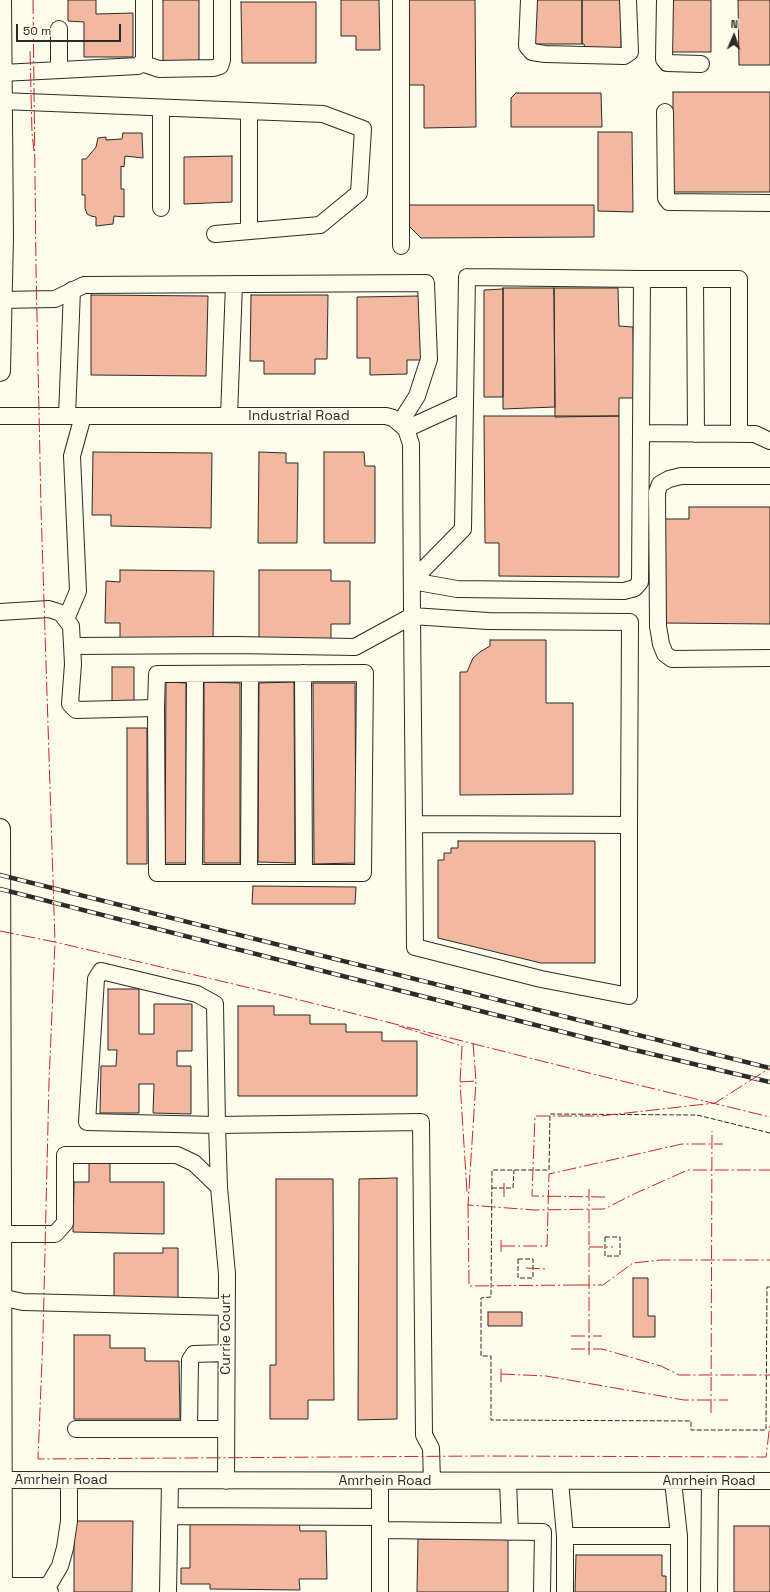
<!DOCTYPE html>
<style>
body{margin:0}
#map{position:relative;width:770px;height:1592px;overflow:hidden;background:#fdfbea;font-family:"Space Grotesk",sans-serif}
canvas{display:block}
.north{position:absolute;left:714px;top:16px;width:40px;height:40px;-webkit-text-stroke:3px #fdfbea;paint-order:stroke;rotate:2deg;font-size:11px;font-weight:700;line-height:16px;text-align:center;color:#2b2b2b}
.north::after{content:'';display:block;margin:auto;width:14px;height:18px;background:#2b2b2b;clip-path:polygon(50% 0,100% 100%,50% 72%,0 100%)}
.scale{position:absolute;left:16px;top:24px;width:105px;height:18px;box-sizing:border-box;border:2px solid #2b2b2b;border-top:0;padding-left:5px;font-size:12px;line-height:14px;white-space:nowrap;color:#2b2b2b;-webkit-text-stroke:3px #fdfbea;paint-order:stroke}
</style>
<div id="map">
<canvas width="770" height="1592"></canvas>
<div class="north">N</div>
<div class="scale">50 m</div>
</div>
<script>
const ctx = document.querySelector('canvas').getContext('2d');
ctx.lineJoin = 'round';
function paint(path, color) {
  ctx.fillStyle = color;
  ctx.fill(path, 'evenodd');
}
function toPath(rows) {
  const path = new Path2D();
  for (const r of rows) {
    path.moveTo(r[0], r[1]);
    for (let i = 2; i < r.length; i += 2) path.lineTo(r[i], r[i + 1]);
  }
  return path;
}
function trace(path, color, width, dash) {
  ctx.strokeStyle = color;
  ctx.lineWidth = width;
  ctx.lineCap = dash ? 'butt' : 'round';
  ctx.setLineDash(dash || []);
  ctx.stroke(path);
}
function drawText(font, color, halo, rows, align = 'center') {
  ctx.font = font + ' "Space Grotesk",sans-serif';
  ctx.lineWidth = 3;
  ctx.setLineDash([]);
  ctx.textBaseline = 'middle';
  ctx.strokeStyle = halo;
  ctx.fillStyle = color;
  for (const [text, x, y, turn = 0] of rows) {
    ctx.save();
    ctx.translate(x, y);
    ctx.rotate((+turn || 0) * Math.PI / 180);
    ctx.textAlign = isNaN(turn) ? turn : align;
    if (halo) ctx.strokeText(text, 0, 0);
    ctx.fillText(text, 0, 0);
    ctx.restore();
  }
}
const building = toPath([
 [68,0,96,0,96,14,133,13,133,57,84,57,84,22,68,21,68,0],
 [163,0,199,0,199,63,163,63,163,0],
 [341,0,379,0,380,50,356,50,356,36,341,36,341,0],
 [404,0,475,0,476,127,424,128,424,85,405,85,404,0],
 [535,0,582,0,582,44,534,44,535,0],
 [582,0,622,0,621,49,585,48,584,44,582,44,582,0],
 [669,0,711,0,711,52,670,52,669,0],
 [738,0,770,0,770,65,739,65,738,0],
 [241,2,316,2,316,63,242,63,241,2],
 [673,92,770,92,770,192,673,192,673,92],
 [516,93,601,93,602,127,511,127,511,98,516,93],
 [598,132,632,132,633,212,598,211,598,132],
 [123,133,142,133,143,158,125,156,124,167,121,166,121,189,124,189,124,217,114,216,113,224,96,226,96,217,91,216,87,214,85,208,85,195,82,195,82,159,86,159,96,147,98,138,106,137,106,140,122,139,123,133],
 [232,156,232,202,184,204,184,157,232,156],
 [409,205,594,205,594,237,421,238,408,225,409,205],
 [503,288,554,288,555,407,503,409,503,288],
 [554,288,618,288,619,326,633,327,634,398,619,398,619,416,555,417,554,288],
 [503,289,503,397,484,397,484,290,503,289],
 [91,295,208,296,206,376,91,375,91,295],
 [251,295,328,295,327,359,315,359,315,374,264,374,264,361,250,361,251,295],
 [420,296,421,360,407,360,407,374,370,375,370,358,357,358,357,297,420,296],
 [484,416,619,416,619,577,499,576,499,543,485,543,484,416],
 [93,452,212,453,211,528,111,526,111,515,92,515,93,452],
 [259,452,286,453,286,463,298,463,297,543,258,543,259,452],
 [324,452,364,452,365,466,375,466,375,543,324,543,324,452],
 [689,507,770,507,770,624,664,623,663,519,689,519,689,507],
 [120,570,214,571,213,640,120,639,120,623,105,623,106,581,120,582,120,570],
 [259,570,331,570,331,581,350,581,350,624,331,624,331,641,259,641,259,570],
 [490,640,546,640,546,703,573,703,573,794,460,795,460,672,467,672,473,658,480,652,490,646,490,640],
 [112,667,134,667,134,702,112,703,112,667],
 [166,682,186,683,186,863,165,863,166,682],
 [204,682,240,683,240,863,204,863,204,682],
 [294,682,295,863,258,862,259,683,294,682],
 [313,683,355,683,356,863,314,864,313,683],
 [127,728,147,728,147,864,127,864,127,728],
 [458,841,595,841,595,963,541,963,438,938,438,860,444,860,444,853,451,853,451,848,458,848,458,841],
 [253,886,356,887,355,904,252,904,253,886],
 [108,989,139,989,139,1034,154,1034,154,1004,192,1004,192,1051,177,1051,177,1066,191,1066,191,1114,153,1113,154,1084,139,1084,139,1113,100,1113,101,1066,116,1066,117,1050,108,1050,108,989],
 [238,1006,274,1006,274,1015,310,1015,310,1024,346,1024,346,1032,382,1032,382,1041,417,1041,417,1096,238,1096,238,1006],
 [89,1159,110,1159,110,1182,164,1182,164,1234,73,1232,74,1182,89,1182,89,1159],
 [397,1178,397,1419,358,1420,359,1179,397,1178],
 [276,1179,333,1179,334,1400,308,1400,308,1419,270,1419,270,1365,276,1365,276,1179],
 [163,1248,178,1248,178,1298,114,1298,114,1253,163,1253,163,1248],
 [633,1278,648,1278,648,1316,655,1316,655,1337,633,1337,633,1278],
 [488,1312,522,1312,522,1326,488,1326,488,1312],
 [74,1335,110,1335,110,1348,145,1348,145,1361,179,1361,180,1419,74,1419,74,1335],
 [190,1520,299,1520,300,1531,326,1531,327,1579,299,1579,300,1590,210,1589,210,1584,181,1584,181,1568,190,1568,190,1520],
 [74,1521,133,1521,132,1592,74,1592,74,1521],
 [734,1526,770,1526,770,1592,734,1592,734,1526],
 [508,1538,508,1592,417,1592,418,1539,508,1538],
 [576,1555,662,1555,662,1576,666,1576,666,1592,575,1592,576,1555]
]);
const minor = toPath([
 [401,0,401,246],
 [529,0,527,46,532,52,545,54,624,56,630,52,628,0],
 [665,0,664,59,667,63,701,64],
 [59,29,59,70],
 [141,63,159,69,214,68,220,66,222,60,222,0],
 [2,73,138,66,144,60,144,0],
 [2,101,323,114,363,129,359,193,320,225,215,234],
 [665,112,666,198,669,202,770,203],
 [161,208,161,108],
 [249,231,249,111],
 [467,277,642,279,640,582,635,588,624,591,457,589,412,581,463,529,467,277],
 [642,279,739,279,739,434],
 [695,279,696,434],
 [1,300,55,299,84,285,426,283,429,359,417,396,400,423],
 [0,416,386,416,393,418,406,429,411,444,412,616,414,824,629,825,630,622,488,621,412,616,355,647,235,645,72,646],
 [67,416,72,290],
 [229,416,234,284],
 [406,429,465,402],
 [641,433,755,434,770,441],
 [770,476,681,476,669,479,660,484,657,492,658,626,661,644,665,654,672,659,770,658],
 [0,612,49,609,61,613,71,626,73,664,70,704,76,710,156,708],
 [66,619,78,591,72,456,83,416],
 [303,673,304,873],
 [365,673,363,873,157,873,156,708,157,674,365,673],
 [414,824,415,947,541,979,629,996,629,825],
 [194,873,195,674],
 [249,873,250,674],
 [0,1234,55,1234,65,1223,65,1155,177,1155,194,1163,219,1187],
 [0,1297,23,1302,226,1307],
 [76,1429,226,1429],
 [189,1429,190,1360,194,1354,226,1353],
 [0,1480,770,1481],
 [226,1481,227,1274,219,1187,217,1125,215,1004,197,994,101,971,96,979,87,1122,217,1125,421,1122,424,1435,431,1448,432,1481],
 [508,1481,510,1532],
 [560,1481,565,1536,679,1536,673,1481],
 [170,1516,380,1517],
 [380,1530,543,1532,542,1592],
 [565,1536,565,1592],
 [679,1536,679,1592],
 [2,1586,42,1586,47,1588,50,1592],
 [47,1588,60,1566,65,1548,69,1521,69,1480],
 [168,1592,170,1481],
 [380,1592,380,1481],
 [709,1592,710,1481]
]);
const major = toPath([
 [0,371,3,237,1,0],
 [0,829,2,1592]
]);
const rail = toPath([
 [0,875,770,1068],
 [0,889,622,1047,770,1082]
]);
const fence = toPath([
 [770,1133,697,1115,550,1114,549,1170,492,1170,491,1297,481,1298,481,1356,491,1356,491,1420,691,1421,691,1430,766,1430,767,1287,770,1287],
 [492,1188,513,1188,514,1170],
 [605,1237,620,1237,620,1256,605,1256,605,1237],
 [518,1259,533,1259,533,1278,518,1278,518,1259]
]);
const power = toPath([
 [33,0,36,267,41,508,55,942,49,1082,43,1335,38,1459,483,1456,766,1457,770,1424],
 [30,51,32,133,34,151],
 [0,931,55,942,284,996,597,1075,770,1117],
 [399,1026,462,1046,460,1082,467,1192],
 [473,1043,476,1081,468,1205,534,1210,604,1209,636,1193,688,1170,770,1170],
 [460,1082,476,1081],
 [504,1197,504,1181],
 [605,1197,532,1196,535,1116,600,1116,715,1103,770,1068],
 [468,1204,469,1286,576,1285],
 [501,1246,547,1246,549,1174,682,1144,723,1144],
 [589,1247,613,1247],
 [501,1252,501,1240],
 [526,1268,546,1269],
 [576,1285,603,1285,633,1263,661,1260,770,1260],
 [571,1336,602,1336],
 [571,1349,602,1349,661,1366,679,1375,770,1375],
 [589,1355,589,1189],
 [501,1374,546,1376,684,1400,728,1400],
 [501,1382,501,1369],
 [711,1413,712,1131]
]);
const streetNames = [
 ["Industrial Road",299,416],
 ["Currie Court",226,1334,-90],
 ["Amrhein Road",61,1480],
 ["Amrhein Road",385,1481],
 ["Amrhein Road",709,1481]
];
paint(building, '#f2b8a0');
trace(building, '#2b2b2b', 1);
trace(minor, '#2b2b2b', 18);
trace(major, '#2b2b2b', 22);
trace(minor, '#fdfbea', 16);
trace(major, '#fdfbea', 20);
trace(rail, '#2b2b2b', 4.5);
trace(rail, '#fdfbea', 3, [9]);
trace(fence, '#2b2b2b', 1, [5, 2]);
trace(power, '#c62828', 1, [14, 3, 2, 3]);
drawText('14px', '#2b2b2b', '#fdfbea', streetNames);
</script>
